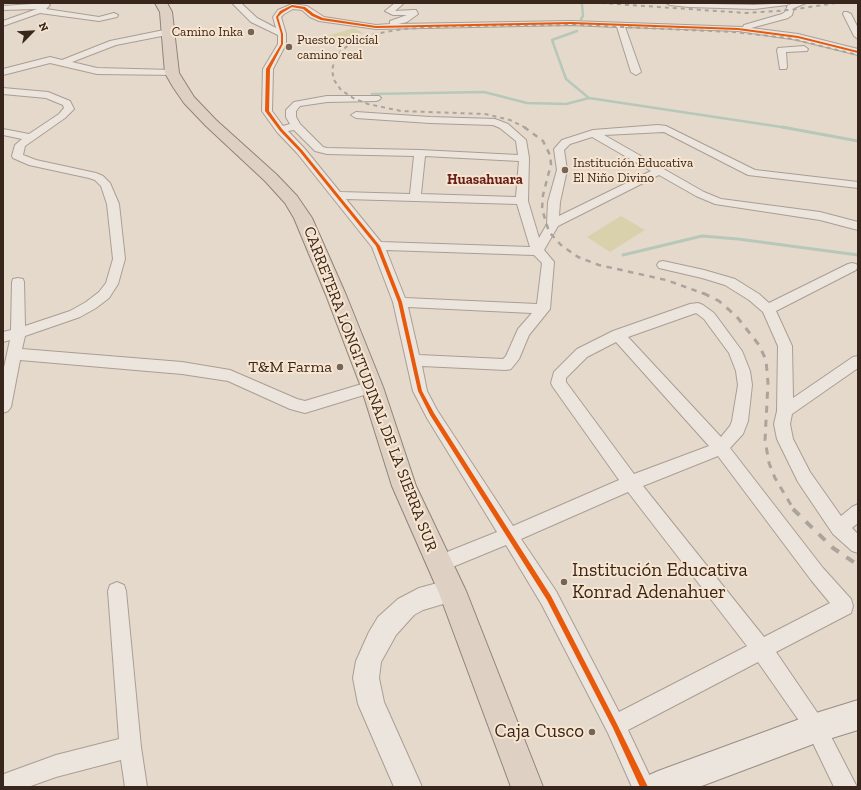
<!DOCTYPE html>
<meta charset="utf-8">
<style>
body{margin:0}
#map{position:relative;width:861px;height:790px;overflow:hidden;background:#e5d9cb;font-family:"Zilla Slab",serif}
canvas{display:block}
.frame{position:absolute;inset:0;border:4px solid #38251c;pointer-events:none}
.north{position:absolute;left:12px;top:12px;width:40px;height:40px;-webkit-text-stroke:3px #f7e5cf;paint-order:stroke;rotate:66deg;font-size:11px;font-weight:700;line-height:16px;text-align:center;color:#38251c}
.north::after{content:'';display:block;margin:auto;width:14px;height:18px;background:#38251c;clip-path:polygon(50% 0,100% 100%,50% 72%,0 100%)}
</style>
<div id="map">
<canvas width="861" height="790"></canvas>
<div class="frame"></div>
<div class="north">N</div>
</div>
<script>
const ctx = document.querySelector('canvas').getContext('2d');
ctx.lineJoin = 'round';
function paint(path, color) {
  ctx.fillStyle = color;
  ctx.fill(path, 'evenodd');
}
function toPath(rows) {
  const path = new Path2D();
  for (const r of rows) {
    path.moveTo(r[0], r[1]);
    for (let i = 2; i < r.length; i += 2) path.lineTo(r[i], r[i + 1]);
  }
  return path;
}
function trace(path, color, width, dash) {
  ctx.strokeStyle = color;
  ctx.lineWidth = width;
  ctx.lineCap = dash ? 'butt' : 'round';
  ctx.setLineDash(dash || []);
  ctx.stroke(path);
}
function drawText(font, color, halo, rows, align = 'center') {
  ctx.font = font + ' "Zilla Slab",serif';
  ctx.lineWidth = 4;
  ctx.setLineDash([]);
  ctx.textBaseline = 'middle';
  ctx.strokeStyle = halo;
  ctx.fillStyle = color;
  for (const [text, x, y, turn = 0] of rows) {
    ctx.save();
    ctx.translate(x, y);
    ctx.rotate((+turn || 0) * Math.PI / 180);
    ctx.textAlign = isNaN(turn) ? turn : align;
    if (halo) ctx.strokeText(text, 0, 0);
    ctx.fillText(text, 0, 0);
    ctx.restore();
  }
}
const green = toPath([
 [354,28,363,33,333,44,324,37],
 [621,216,645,230,610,252,587,237]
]);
const streamFar1 = toPath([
 [581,19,583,16,582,4],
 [577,31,552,40,566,79,589,98],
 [372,94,484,92,527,103,566,104,589,98,788,128]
]);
const stream = toPath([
 [782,127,858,141],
 [623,255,702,236,738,239,858,255]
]);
const minor = toPath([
 [47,3,50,5,46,9,99,17,114,13,118,15,117,17,99,21,40,13,3,26,3,21,37,9,3,10,3,6,47,3],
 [232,3,241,3,257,18,276,28,273,17,278,10,292,4,307,6,324,17,376,25,390,24,390,21,407,15,393,15,385,11,395,3,404,3,395,11,413,10,416,10,418,14,407,22,398,24,571,21,743,27,744,25,782,14,785,12,788,5,795,3,806,3,794,8,792,15,788,18,751,28,798,34,858,49,858,55,798,40,738,31,625,27,641,72,636,75,631,72,617,27,571,25,376,29,319,21,310,17,302,10,293,9,284,14,281,17,286,34,286,44,273,69,272,111,283,126,290,124,286,117,286,110,294,102,327,96,379,96,381,98,379,100,376,101,327,102,300,106,296,111,296,117,300,124,323,147,327,148,420,150,518,155,516,141,500,128,493,125,430,123,356,118,351,115,356,112,430,117,495,119,508,124,526,140,529,158,528,201,539,238,547,224,548,202,557,170,554,149,562,140,593,130,658,125,666,126,755,170,858,182,858,188,748,175,664,132,604,135,704,192,721,199,820,212,858,222,858,230,820,220,715,204,696,196,659,175,558,226,544,250,554,262,550,309,529,335,519,359,511,369,506,370,422,366,427,391,437,410,513,526,619,480,553,387,551,383,554,372,577,349,613,331,690,304,698,303,703,305,714,313,742,351,750,371,752,385,748,421,743,434,730,448,823,568,851,599,853,606,851,613,776,652,823,721,857,787,834,787,809,735,758,662,628,730,655,787,632,787,608,733,542,605,506,545,438,573,432,570,429,564,432,558,497,532,427,418,413,391,393,302,372,247,297,153,277,132,262,111,263,69,278,44,278,35,251,22,232,3],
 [294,130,315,151,327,154,414,156,410,194,340,192,305,149,288,131,294,130],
 [592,137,651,171,559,216,560,202,567,170,564,150,570,144,592,137],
 [425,156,519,161,516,197,421,194,425,156],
 [346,199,517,204,530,247,381,242,346,199],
 [386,250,534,255,542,263,537,304,405,298,386,250],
 [408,307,532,313,518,329,506,356,503,359,419,355,408,307],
 [696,313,704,319,729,353,736,371,738,385,732,421,730,426,721,437,628,337,696,313],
 [616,342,709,446,634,474,566,382,566,378,587,357,616,342],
 [718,456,811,580,830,603,764,637,643,486,718,456],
 [628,492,747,646,619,712,556,591,521,539,628,492],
 [666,3,754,5,791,3,787,5,754,9,689,7,670,5,666,3],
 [844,12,847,12,851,14,858,28,858,39,854,36,843,14,844,12],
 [169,29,173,32,172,34,116,45,72,62,97,68,172,70,177,73,175,75,97,74,50,63,3,75,3,69,50,57,62,60,110,41,169,29],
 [804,46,808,49,807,51,786,52,787,67,786,69,780,69,777,50,778,48,804,46],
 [3,88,48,92,70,101,74,109,65,118,25,146,23,155,36,160,96,173,103,176,110,183,119,204,125,259,118,284,109,298,96,308,80,317,25,336,22,349,182,362,230,370,297,399,305,401,372,381,377,383,379,387,377,391,305,413,290,409,228,381,182,374,20,360,11,407,8,411,3,413,3,372,10,340,3,342,3,332,11,330,12,282,13,279,18,278,23,279,24,282,25,326,70,311,86,302,99,292,106,283,113,259,107,204,101,186,95,180,89,178,29,165,13,158,12,156,15,145,22,139,3,135,3,129,29,134,59,114,64,108,63,105,46,98,3,94,3,88],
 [663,261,704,270,735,279,759,294,769,303,848,264,852,263,856,264,858,266,856,270,776,311,792,346,793,398,853,357,858,356,858,368,792,414,790,424,793,439,810,472,841,516,852,507,858,504,858,523,852,528,858,534,858,553,852,551,833,534,798,482,777,439,774,424,777,411,778,346,763,312,749,300,725,285,702,278,659,268,657,265,659,262,663,261],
 [117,582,124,585,126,591,141,747,147,787,125,787,121,760,56,777,28,787,3,787,4,774,12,771,56,755,119,739,108,591,110,585,117,582]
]);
const tertiary = toPath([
 [452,579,460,583,464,591,460,599,423,610,414,615,396,635,381,662,379,678,384,702,422,787,394,787,358,704,353,678,356,661,369,632,378,617,398,599,419,588,452,579]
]);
const secondary = toPath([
 [858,700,858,730,816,743,699,787,642,787,647,776,658,771,816,713,858,700]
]);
const trunk = toPath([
 [155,3,167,3,172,12,179,73,194,97,216,120,277,175,297,196,312,218,346,295,383,387,416,486,466,591,543,787,511,787,439,593,392,486,361,387,326,295,294,218,285,203,265,181,206,126,184,103,173,87,165,73,160,12,155,3]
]);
const railFar3 = toPath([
 [601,3,746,13,790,10,836,3],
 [853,3,858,3],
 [526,128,510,120,485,114,401,111,368,104,353,98,341,90,334,80,332,70,335,59,341,51,350,44,369,35,403,29,455,26,578,25,733,32,788,38,858,55]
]);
const railFar2 = toPath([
 [524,127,543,141,550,155,551,164,543,195,542,209,549,232,561,245,578,257,599,265,666,280,705,294]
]);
const railFar1 = toPath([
 [703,293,719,301,737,317,759,345,766,360,768,383,765,440,769,463,775,478,794,510]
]);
const rail = toPath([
 [793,509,833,548,858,565]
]);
const cycleway = toPath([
 [292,5,305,7,314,14,323,18,376,26,571,22,738,28,798,36,858,51,858,53,798,38,738,30,571,24,376,28,321,20,312,16,303,9,292,7,282,13,278,17,283,34,283,44,270,69,269,111,282,129,302,150,380,246,402,302,422,391,434,413,551,596,617,724,648,787,640,787,613,728,547,600,430,415,418,391,398,302,376,246,300,152,280,131,265,111,266,69,281,44,281,34,276,17,280,11,292,5]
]);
const markers = [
 [251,32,4,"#756459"],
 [289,47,4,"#756459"],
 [565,170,4,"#756459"],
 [340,367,4,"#756459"],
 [564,582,4,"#756459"],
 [592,732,4,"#756459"]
];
const farPoinames = [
 ["Camino Inka",243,32,"right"],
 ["Puesto policíal",297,40],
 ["camino real",297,55],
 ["Institución Educativa",573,163],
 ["El Niño Divino",573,178]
];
const farNeighbourhoodnames = [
 ["Huasahuara",485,180]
];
const poiNames = [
 ["T&M Farma",332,367]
];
const streetNames = [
 ["CARRETERA LONGITUDINAL DE LA SIERRA SUR",370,389,69]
];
const nearPoinames = [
 ["Institución Educativa",572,571],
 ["Konrad Adenahuer",572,593],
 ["Caja Cusco",584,732,"right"]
];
paint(green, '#d8d1ac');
trace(streamFar1, '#b7c8ba', 2.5);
trace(stream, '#b7c8ba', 3);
trace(minor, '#aa9e94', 2);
trace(tertiary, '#aa9e94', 2);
trace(secondary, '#998e84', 2);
trace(trunk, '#8f847b', 2);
paint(minor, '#ece5dd');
paint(tertiary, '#ece5dd');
paint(secondary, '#ece5dd');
paint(trunk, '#ded1c4');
trace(railFar3, '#aba49d', 2, [4, 4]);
trace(railFar2, '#aba49d', 2.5, [5.5, 5.5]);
trace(railFar1, '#aba49d', 3, [7, 7]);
trace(rail, '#aba49d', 4, [9, 9]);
paint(cycleway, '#e8590c');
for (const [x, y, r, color] of markers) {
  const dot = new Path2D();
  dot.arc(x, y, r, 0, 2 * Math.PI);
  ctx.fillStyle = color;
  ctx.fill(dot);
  trace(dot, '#f7e5cf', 1.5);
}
drawText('13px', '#38251c', '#f7e5cf', farPoinames, 'left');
drawText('bold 14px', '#671d19', '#f7e5cf', farNeighbourhoodnames);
drawText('16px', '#38251c', '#f7e5cf', poiNames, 'right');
drawText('16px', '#38251c', '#f7e5cf', streetNames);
drawText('19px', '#38251c', '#f7e5cf', nearPoinames, 'left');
</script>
